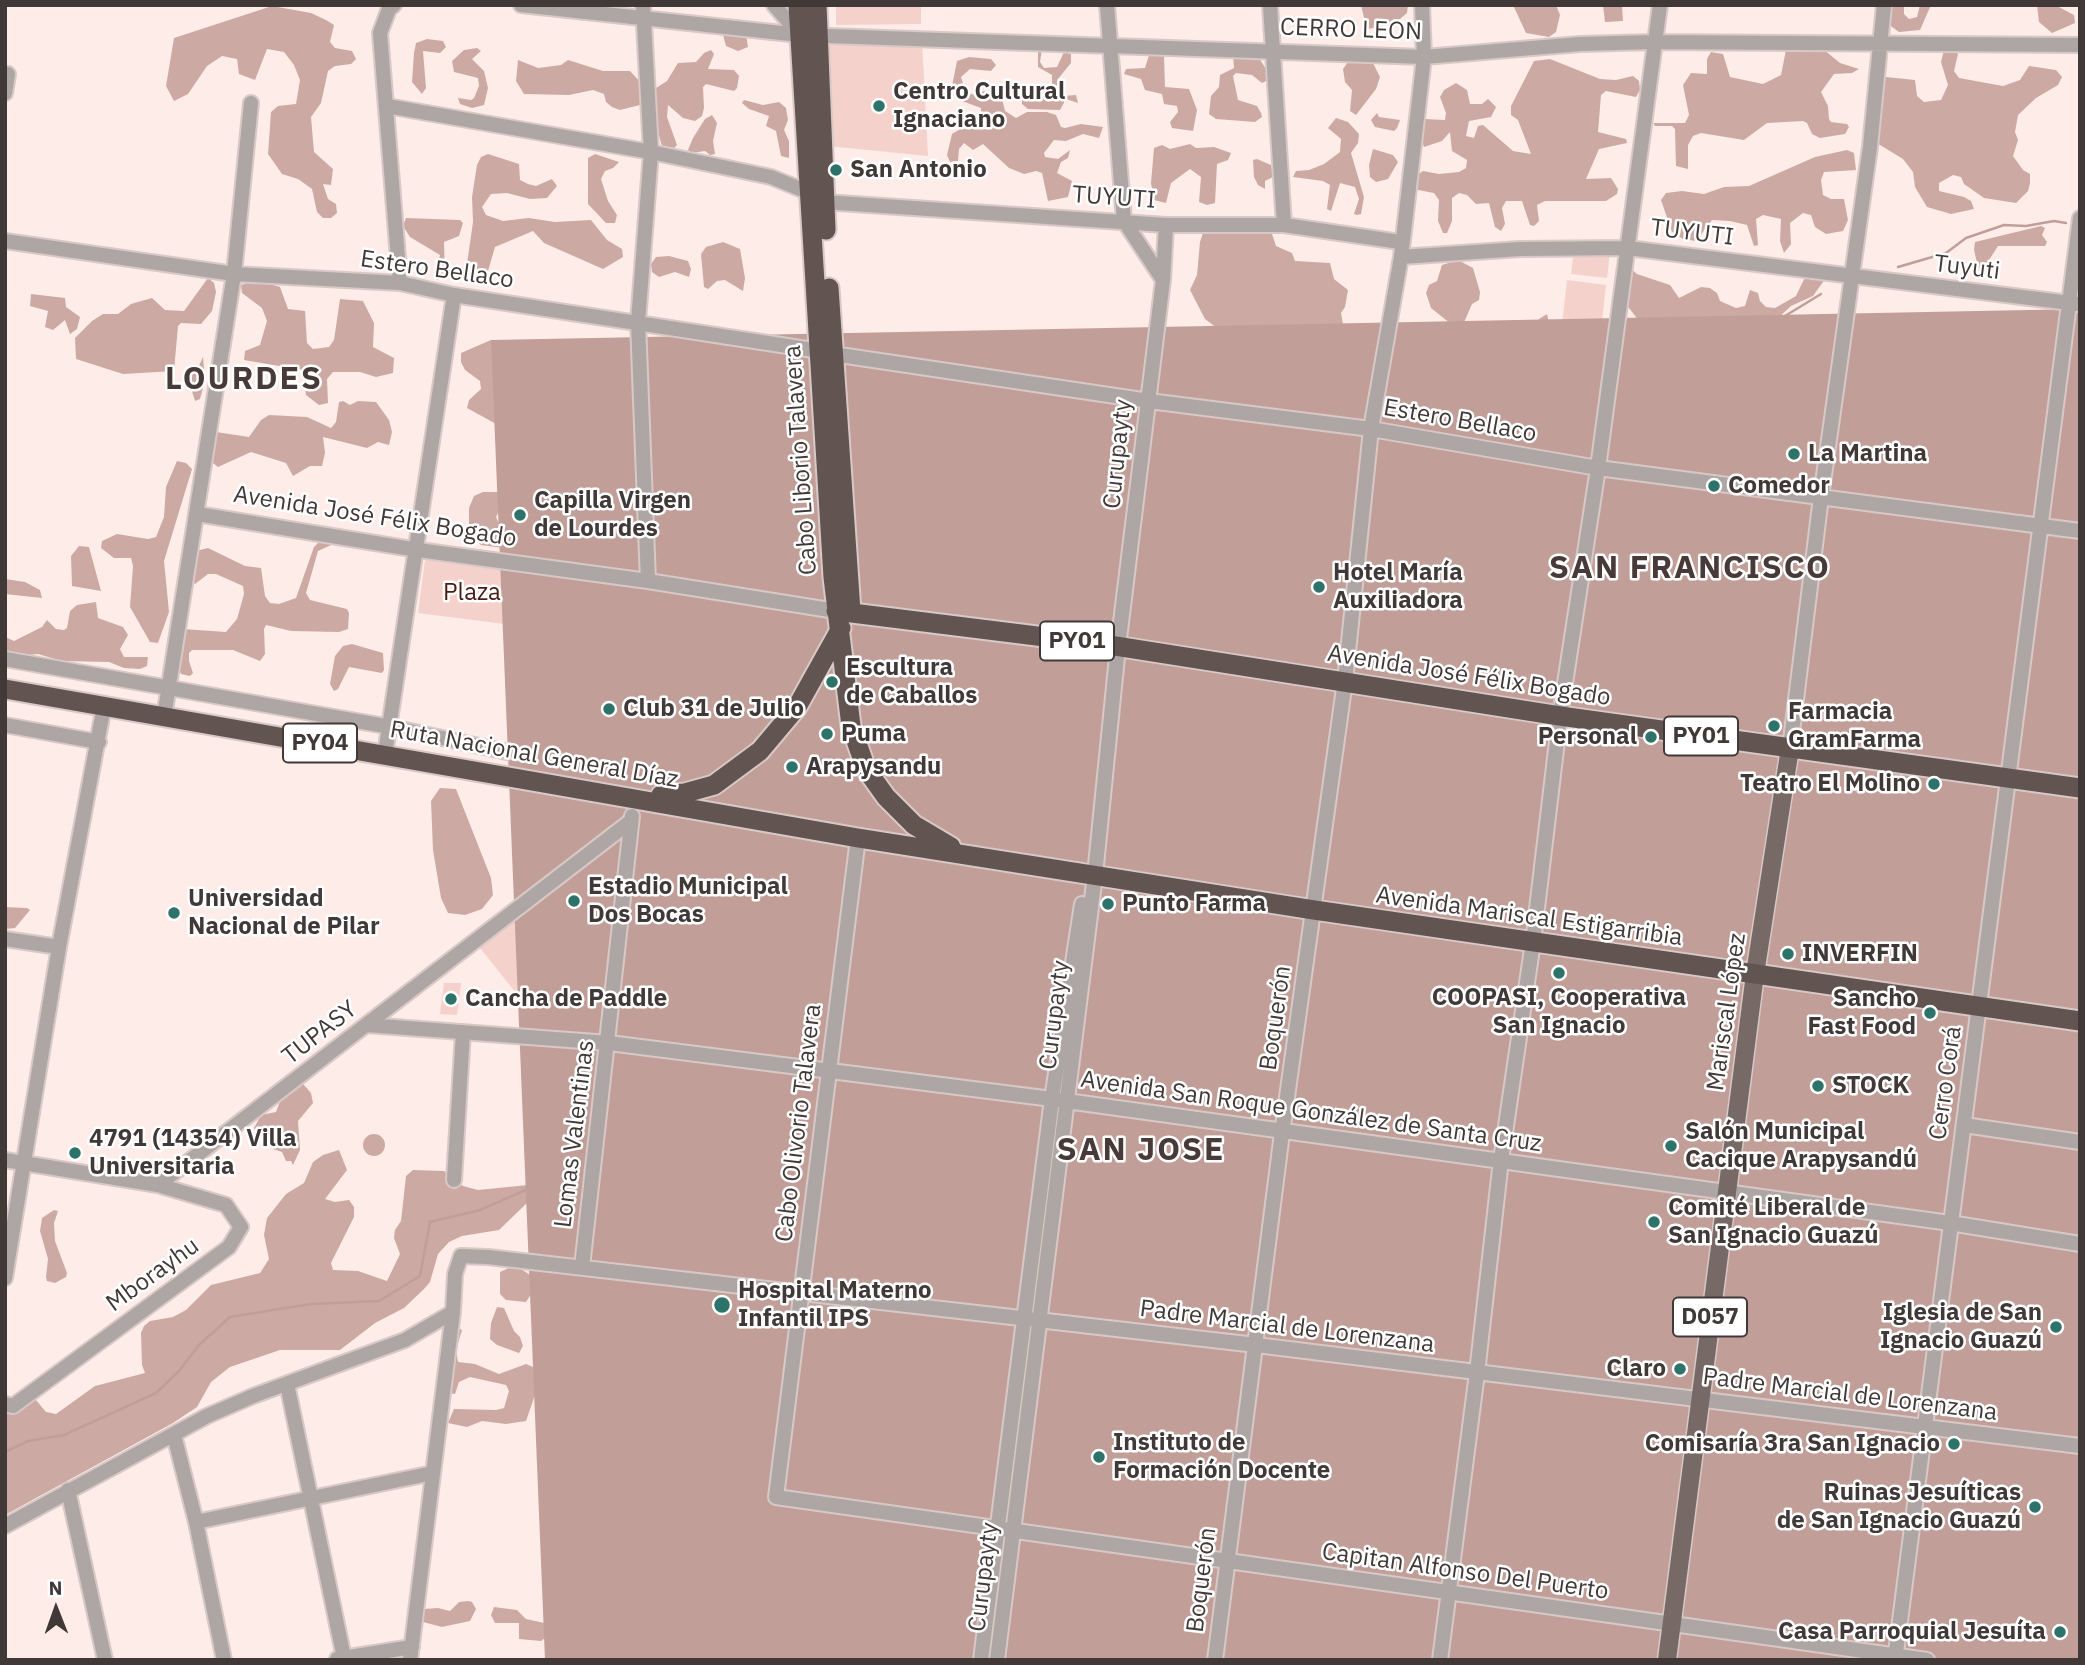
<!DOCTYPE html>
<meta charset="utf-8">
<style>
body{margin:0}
#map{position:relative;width:2085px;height:1665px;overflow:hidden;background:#feece9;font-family:"IBM Plex Sans",sans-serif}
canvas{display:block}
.frame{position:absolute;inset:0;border:7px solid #403938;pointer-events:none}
.north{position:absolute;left:21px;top:1574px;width:70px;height:70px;-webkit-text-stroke:5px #fff;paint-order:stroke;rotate:359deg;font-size:19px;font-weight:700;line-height:28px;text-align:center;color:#403938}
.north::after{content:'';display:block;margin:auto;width:24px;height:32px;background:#403938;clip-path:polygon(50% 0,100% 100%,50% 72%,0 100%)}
</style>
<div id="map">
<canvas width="2085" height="1665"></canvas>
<div class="frame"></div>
<div class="north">N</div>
</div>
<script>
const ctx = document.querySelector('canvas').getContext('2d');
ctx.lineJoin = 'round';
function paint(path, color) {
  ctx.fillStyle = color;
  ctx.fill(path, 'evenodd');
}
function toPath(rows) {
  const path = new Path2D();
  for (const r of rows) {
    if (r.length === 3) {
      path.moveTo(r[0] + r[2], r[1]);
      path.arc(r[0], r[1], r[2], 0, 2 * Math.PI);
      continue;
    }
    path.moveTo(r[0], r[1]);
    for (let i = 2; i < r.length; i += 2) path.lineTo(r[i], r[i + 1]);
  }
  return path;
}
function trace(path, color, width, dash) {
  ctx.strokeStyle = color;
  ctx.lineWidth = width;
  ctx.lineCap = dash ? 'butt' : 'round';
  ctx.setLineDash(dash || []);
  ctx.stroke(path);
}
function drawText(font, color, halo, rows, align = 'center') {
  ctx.font = font + ' "IBM Plex Sans",sans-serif';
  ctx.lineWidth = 5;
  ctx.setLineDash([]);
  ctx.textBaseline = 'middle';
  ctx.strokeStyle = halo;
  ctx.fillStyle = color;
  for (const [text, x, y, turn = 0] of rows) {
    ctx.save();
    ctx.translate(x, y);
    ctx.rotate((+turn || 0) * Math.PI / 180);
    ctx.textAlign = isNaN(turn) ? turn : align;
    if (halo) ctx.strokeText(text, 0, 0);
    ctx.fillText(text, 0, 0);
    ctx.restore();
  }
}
const green = toPath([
 [836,5,921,5,921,24,836,25],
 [922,41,928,156,827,146,822,43],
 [1575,240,1611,244,1607,278,1571,274],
 [1567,280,1606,285,1600,338,1561,333],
 [425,560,526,573,520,626,418,613],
 [547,897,520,998,480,948],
 [444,983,461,983,457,1015,440,1014]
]);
const forest = toPath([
 [1361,5,1408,5,1407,13,1394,24,1363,30,1365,22],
 [1513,5,1556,5,1560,15,1556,32,1549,37,1526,33],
 [1603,5,1622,5,1623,21,1605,22],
 [1887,5,1904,5,1904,14,1909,19,1917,17,1920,5,1931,5,1920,30,1899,32,1888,24],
 [2037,5,2055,5,2074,15,2075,23,2052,33,2039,22],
 [272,6,311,13,326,20,334,25,330,42,335,48,352,51,356,59,351,64,335,66,328,71,321,103,311,117,314,152,333,169,331,185,323,184,328,199,336,204,337,213,331,218,323,218,317,212,312,189,298,179,282,174,268,154,271,112,278,106,296,104,300,80,294,65,284,52,267,49,255,80,239,74,237,59,222,56,207,66,188,94,174,101,166,86,174,38],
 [722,31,746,34,748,47,738,51,726,46],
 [427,39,443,41,446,47,440,53,423,51,426,88,422,94,412,82,414,53,416,43],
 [1945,46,1953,47,1958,54,1954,71,1959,78,2003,86,2020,80,2029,66,2056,70,2062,77,2058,85,2036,98,2018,115,2015,132,2018,140,2013,156,2023,170,2030,174,2030,183,2028,191,2016,203,1984,198,1964,184,1961,177,1953,175,1939,183,1939,191,1964,197,1971,201,1974,209,1951,214,1927,207,1915,187,1913,172,1903,159,1875,142,1881,84,1886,77,1915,80,1917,96,1924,102,1941,100,1948,85,1941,62],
 [477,48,481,51,472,59,484,71,488,88,484,105,472,108,460,104,458,98,471,100,474,98,479,86,478,78,454,72,452,61,464,50],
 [1042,49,1040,62,1044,68,1057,67,1064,52,1071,54,1071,63,1058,79,1057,92,1063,96,1076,95,1078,103,1066,99,1060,110,1028,109,1022,104,1022,96,1030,92,1036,92,1041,100,1052,96,1052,75,1038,67,1038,51],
 [1823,49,1840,63,1859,69,1852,73,1834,74,1821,92,1828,106,1829,119,1831,122,1847,124,1849,127,1845,134,1820,138,1812,134,1807,123,1803,121,1767,123,1744,140,1701,133,1693,136,1688,145,1688,169,1676,166,1675,129,1672,126,1655,126,1653,123,1685,123,1689,115,1683,85,1691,73,1707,74,1707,59,1711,52,1723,54,1730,77,1763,84,1781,75,1786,50],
 [711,50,714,54,708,69,734,70,739,76,737,88,734,91,706,84,703,87,704,108,702,116,695,121,683,118,668,105,667,117,677,145,674,148,662,146,655,122,656,88,667,81,678,63,696,62,704,53],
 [1156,51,1161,51,1164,56,1165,87,1189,89,1197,110,1193,131,1172,128,1170,122,1178,112,1177,106,1164,104,1162,94,1145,90,1141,79,1124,74,1126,69,1145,68,1149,55],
 [1233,55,1257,55,1266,69,1266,81,1262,83,1252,75,1236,73,1233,76,1238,100,1257,106,1261,113,1262,117,1255,122,1216,119,1209,114,1211,96,1219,87,1220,75,1234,68],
 [969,57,991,59,996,65,991,71,970,69,961,77,966,93,976,95,984,91,1001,95,1005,111,1016,118,1027,112,1047,112,1056,115,1061,127,1065,128,1081,124,1103,127,1099,138,1083,134,1066,141,1054,140,1044,153,1045,157,1058,159,1070,150,1068,158,1061,162,1057,173,1072,181,1068,197,1048,201,1042,173,1036,171,1024,174,1009,168,983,144,973,150,964,143,959,149,958,161,950,162,947,155,952,134,981,116,981,108,962,101,952,86,957,61],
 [1360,59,1373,63,1380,77,1376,89,1356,115,1350,111,1352,90,1345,82,1343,69,1348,62],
 [1550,59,1600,79,1616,80,1633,76,1639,81,1640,90,1636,97,1606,91,1601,95,1598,132,1626,139,1627,143,1599,149,1586,179,1611,178,1618,189,1617,194,1606,201,1545,201,1537,205,1539,221,1534,226,1530,225,1522,201,1506,201,1502,208,1505,224,1501,231,1495,227,1489,203,1476,204,1467,195,1459,193,1452,198,1452,221,1447,233,1443,233,1438,221,1439,200,1434,193,1413,189,1417,175,1423,171,1439,174,1459,172,1466,168,1467,160,1452,151,1450,132,1442,141,1424,147,1421,139,1423,123,1425,119,1445,120,1446,113,1440,97,1444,90,1456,83,1467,90,1470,104,1482,104,1488,99,1496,107,1491,117,1469,121,1466,136,1474,138,1478,126,1483,125,1513,151,1531,154,1518,120,1511,115,1511,106,1534,61],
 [518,60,538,68,561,65,568,60,603,71,630,71,642,84,640,105,620,110,612,107,606,102,604,94,593,90,569,95,524,94,516,81],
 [744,100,763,105,779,102,786,108,788,120,784,130,789,141,789,158,781,156,776,131,766,126,769,116,749,109,742,103],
 [1377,113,1379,117,1400,120,1397,128,1394,131,1375,127,1371,120],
 [712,115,717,123,713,141,715,154,710,155,705,151,691,153,688,150,693,138,705,119],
 [1336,118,1348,122,1359,134,1358,143,1351,153,1364,197,1361,214,1357,215,1354,214,1359,199,1355,187,1340,183,1331,211,1327,209,1330,185,1323,181,1293,177,1296,171,1309,170,1324,164,1340,152,1341,139,1328,128],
 [1190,144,1196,148,1214,147,1231,153,1228,160,1217,164,1215,203,1207,205,1199,202,1201,177,1190,169,1171,183,1166,203,1154,200,1151,183,1154,148,1162,145,1170,149],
 [1373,149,1393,155,1398,162,1388,179,1376,182,1370,177,1369,165],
 [1847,150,1854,153,1856,170,1824,172,1821,180,1823,195,1831,199,1844,199,1848,220,1843,231,1826,234,1815,227,1811,215,1803,213,1790,223,1791,244,1784,253,1780,241,1781,219,1763,215,1756,219,1758,245,1754,246,1747,225,1730,221,1712,220,1696,241,1683,239,1672,232,1661,200,1666,193,1682,191,1704,194,1724,187,1749,186,1815,157],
 [488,154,519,164,520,180,528,184,536,186,552,179,557,186,547,198,530,199,507,193,491,194,482,207,486,215,503,221,529,218,555,222,591,220,607,240,622,249,623,257,603,269,544,243,533,231,495,247,488,271,483,278,475,278,467,264,473,222,472,197,477,165,481,157],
 [595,154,619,162,613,168,605,171,601,179,608,201,617,215,615,223,606,223,588,204,588,158],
 [1257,159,1271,165,1273,177,1265,181,1265,189,1258,185,1254,177,1253,160],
 [406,218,460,220,463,223,459,236,444,242,445,279,437,280,435,276,440,255,410,237,403,226],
 [1207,220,1271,231,1276,246,1292,253,1295,261,1330,263,1334,279,1348,290,1345,307,1341,313,1344,330,1217,328,1205,319,1190,290,1197,275,1200,242],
 [2041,226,2045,228,2042,235,2047,242,2045,246,1998,246,1989,260,1988,273,1980,275,1974,250,1975,242],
 [723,242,740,249,745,278,743,291,725,280,717,281,708,289,704,287,701,254,706,247],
 [669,256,688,261,691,269,689,277,675,272,659,277,652,272,651,264,656,257],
 [1458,260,1473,268,1480,292,1479,300,1472,304,1459,334,1472,345,1488,348,1530,342,1539,319,1547,314,1549,323,1573,348,1587,350,1592,364,1591,384,1576,393,1552,390,1540,379,1531,380,1529,396,1524,403,1518,389,1512,385,1481,392,1473,395,1470,411,1461,424,1446,420,1443,403,1430,383,1422,380,1413,367,1415,359,1429,351,1437,351,1449,339,1451,324,1431,308,1426,293,1429,285,1437,281,1442,265],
 [1630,268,1637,274,1670,285,1679,298,1701,287,1710,288,1717,293,1720,301,1736,308,1745,306,1750,290,1758,293,1760,301,1766,307,1775,308,1796,296,1807,273,1828,275,1813,296,1791,306,1778,318,1639,321,1619,295],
 [208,278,214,283,216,292,212,311,201,324,181,323,178,326,174,371,123,374,76,359,75,338,92,321,103,314,118,314,131,304,152,298,165,310,184,311],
 [257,280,280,287,288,309,305,311,307,343,313,349,329,347,334,340,340,299,363,301,374,323,373,347,394,358,393,373,376,377,360,372,333,372,327,379,328,403,319,405,306,395,303,370,244,360,245,351,260,345,267,321,262,308,242,293,241,285],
 [31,294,65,298,66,307,80,317,77,329,70,334,65,320,53,330,45,327,48,311,30,306],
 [491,340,504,351,498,425,467,408,469,400,481,389,480,381,465,370,461,362,461,353],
 [203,357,205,381,200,399,195,401,187,375,198,368],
 [343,401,350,405,358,401,376,402,389,420,392,432,389,445,378,442,367,448,323,437,325,453,322,466,310,466,293,476,286,463,251,452,218,467,209,460,216,432,249,437,261,420,269,415,307,417,331,428,336,422,339,402],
 [177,461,186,463,192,469,164,561,169,612,158,643,150,642,130,607,133,566,131,558,114,558,101,548,102,541,117,534,148,539,156,537,164,517,166,487],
 [483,492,509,492,496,517,511,549,481,545,469,534,469,508,474,496],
 [326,535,340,541,318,551,306,593,310,600,347,609,349,613,348,629,339,632,291,631,266,625,264,629,265,654,260,661,233,650,192,650,189,653,189,661,193,673,190,676,181,674,178,667,183,629,226,632,237,619,244,594,243,586,216,574,208,574,195,584,192,581,196,551,208,548,245,566,261,568,265,596,270,603,279,604,296,598,314,547],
 [79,546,89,547,101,591,72,586,71,556],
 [5,579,25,582,40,590,42,598,5,594],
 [96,602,98,618,123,627,128,635,120,649,124,657,148,657,147,666,140,669,124,668,109,662,62,661,38,654,5,657,5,637,14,641,42,627,47,620,56,629,64,630,67,628,70,611,77,605],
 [352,644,383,653,384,670,382,673,349,667,338,689,334,691,330,684,335,656,343,646],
 [440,788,456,789,491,878,493,895,482,909,465,915,448,913,441,898,433,850,431,801],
 [5,907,27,908,30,910,15,928,5,929],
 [303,1084,311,1093,313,1103,298,1121,300,1150,293,1165,291,1161,286,1161,282,1152,273,1149,277,1137,257,1132,254,1128,261,1115,276,1112,286,1085],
 [374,1145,11],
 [339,1150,347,1170,325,1199,335,1202,349,1200,354,1207,354,1217,331,1263,333,1270,358,1271,387,1281,400,1254,394,1238,395,1230,401,1221,406,1176,413,1170,444,1171,463,1186,478,1190,528,1185,528,1202,499,1230,462,1236,449,1242,438,1254,430,1282,424,1289,404,1308,375,1323,340,1350,280,1350,230,1367,211,1382,197,1407,173,1423,5,1515,5,1410,36,1400,46,1412,56,1414,95,1386,145,1373,142,1365,141,1333,144,1326,150,1321,173,1317,186,1310,211,1285,260,1273,269,1259,264,1235,267,1218,286,1194,304,1183,313,1162,323,1155],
 [54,1210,58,1211,54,1223,55,1241,67,1273,66,1277,55,1283,47,1281,46,1277,48,1259,40,1231,42,1218],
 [515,1265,530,1275,533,1291,526,1302,506,1300,500,1294,500,1272],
 [497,1307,504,1308,514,1331,520,1337,523,1346,519,1353,497,1345,490,1339,491,1323],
 [455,1325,462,1330,456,1350,458,1362,475,1364,499,1374,526,1364,533,1367,537,1389,526,1421,506,1424,482,1421,467,1427,448,1423,454,1409,496,1410,504,1408,509,1391,506,1385,470,1377,459,1382,455,1394,447,1393],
 [468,1601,472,1602,476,1609,470,1621,442,1627,423,1622,424,1609,438,1608,450,1611,459,1602],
 [494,1607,517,1610,526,1619,544,1623,548,1636,541,1641,519,1639,519,1623,495,1623,491,1615]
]);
const water = toPath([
 [2080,309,2080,1660,545,1660,491,340]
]);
const stream = toPath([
 [1898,267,1946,253,1966,238,2004,225,2026,226,2054,221,2066,223],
 [1785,316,1821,294],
 [5,1452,28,1441,64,1435,156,1393,179,1371,199,1345,230,1317,311,1304,379,1301,420,1276,430,1222,480,1210,528,1189]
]);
const minor = toPath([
 [394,5,389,9,380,33,400,283],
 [521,5,800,35,1424,57,1580,44,1654,42,2080,45],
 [643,5,651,152,638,322,648,581],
 [774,5,800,35],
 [1107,5,1124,221,1163,280],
 [1270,5,1284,225],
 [5,93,8,74],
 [387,106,651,152,771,177,810,193],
 [824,202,1166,225,1284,225,1400,242],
 [5,241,234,274,400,283,454,295,820,351],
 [1401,257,1520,249,1628,248,2078,304],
 [833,354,1149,401,1371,429,1598,468,2080,531],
 [197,514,418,550,648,581,836,611],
 [5,659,391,727,507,752],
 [164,717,234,274,251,103],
 [5,725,99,742],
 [1790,748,1821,497,1870,147,1884,5],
 [385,754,454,295],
 [858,838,776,1497,1927,1660],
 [5,939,59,947],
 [367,1025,609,1043,1052,1099,1950,1223,2080,1244],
 [1964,1125,2080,1142],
 [5,1160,158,1185,631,821],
 [454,1180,463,1032],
 [582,1267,632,816],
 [5,1278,59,947,104,706],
 [287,1384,344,1658],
 [5,1404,13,1406,229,1247,241,1227,226,1205,158,1185],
 [174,1435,196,1522,224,1660],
 [68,1490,105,1660],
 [196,1522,433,1473],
 [5,1526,207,1416,253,1396,405,1340,453,1312],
 [337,1659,412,1647],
 [410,1660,453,1312,455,1274,461,1256,488,1257,1256,1345,2080,1446],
 [981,1660,1052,1099,1082,904],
 [997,1660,1095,875,1118,647,1163,280,1166,225],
 [1215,1660,1282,1133,1345,681,1371,429,1401,257,1424,57,1422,5],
 [1440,1660,1477,1373,1501,1160,1533,942,1560,716,1598,468,1660,5],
 [1895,1660,2080,218]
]);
const major = toPath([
 [1667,1660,1755,974,1790,748]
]);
const highway = toPath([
 [798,5,833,577,851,726,866,769,886,797,914,825,951,847],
 [817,5,826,230],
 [829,288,851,612],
 [836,611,1109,645,1560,716,2080,788],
 [5,689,858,838,1314,910,2080,1021],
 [661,795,685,793,714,785,760,751,797,707,841,628]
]);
const markers = [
 [879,106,7,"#2d7369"],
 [836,170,7,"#2d7369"],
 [1794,454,7,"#2d7369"],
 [1714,486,7,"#2d7369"],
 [520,515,7,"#2d7369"],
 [1319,587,7,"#2d7369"],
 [832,682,7,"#2d7369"],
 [609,709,7,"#2d7369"],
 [1774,726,7,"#2d7369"],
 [827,734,7,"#2d7369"],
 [1651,737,7,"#2d7369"],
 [792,767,7,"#2d7369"],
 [1934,784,7,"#2d7369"],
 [574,901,7,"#2d7369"],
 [1108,904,7,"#2d7369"],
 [174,913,7,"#2d7369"],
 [1788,954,7,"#2d7369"],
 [1559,973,7,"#2d7369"],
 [451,999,7,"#2d7369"],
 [1930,1013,7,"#2d7369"],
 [1818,1086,7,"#2d7369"],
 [1671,1146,7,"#2d7369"],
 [75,1153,7,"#2d7369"],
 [1654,1222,7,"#2d7369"],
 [722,1305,9,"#2d7369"],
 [2056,1327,7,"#2d7369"],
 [1680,1369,7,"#2d7369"],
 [1954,1444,7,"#2d7369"],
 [1099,1457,7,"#2d7369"],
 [2035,1507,7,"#2d7369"],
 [2060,1632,7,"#2d7369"]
];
const shields = [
 [1077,641,74],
 [1701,736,74],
 [320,743,74],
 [1710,1317,74]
];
const shieldNames = [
 ["PY01",1077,641],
 ["PY01",1701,736],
 ["PY04",320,743],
 ["D057",1710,1317]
];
const streetNames = [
 ["CERRO LEON",1351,30,2],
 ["TUYUTI",1114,198,4],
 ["TUYUTI",1692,233,7],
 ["Tuyuti",1967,268,7],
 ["Estero Bellaco",437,270,8],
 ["Estero Bellaco",1460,421,10],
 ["Curupayty",1118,454,-84],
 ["Cabo Liborio Talavera",801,460,-94],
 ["Avenida José Félix Bogado",375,517,9],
 ["Avenida José Félix Bogado",1469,676,9],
 ["Ruta Nacional General Díaz",534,755,10],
 ["Avenida Mariscal Estigarribia",1529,917,8],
 ["Mariscal López",1727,1012,-82],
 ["Curupayty",1055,1015,-83],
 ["Boquerón",1276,1018,-82],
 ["TUPASY",320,1033,-38],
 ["Cerro Corá",1946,1083,-82],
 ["Avenida San Roque González de Santa Cruz",1311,1112,8],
 ["Cabo Olivorio Talavera",799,1123,-83],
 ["Lomas Valentinas",575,1134,-83],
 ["Mborayhu",153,1275,-36],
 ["Padre Marcial de Lorenzana",1287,1327,7],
 ["Padre Marcial de Lorenzana",1850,1395,7],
 ["Capitan Alfonso Del Puerto",1465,1572,8],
 ["Curupayty",984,1577,-83],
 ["Boquerón",1202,1580,-83]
];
const poiNames = [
 ["Centro Cultural",893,92],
 ["Ignaciano",893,120],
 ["San Antonio",850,170],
 ["La Martina",1808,454],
 ["Comedor",1728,486],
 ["Capilla Virgen",534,501],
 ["de Lourdes",534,529],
 ["Hotel María",1333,573],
 ["Auxiliadora",1333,601],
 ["Escultura",846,668],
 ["de Caballos",846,696],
 ["Club 31 de Julio",623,709],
 ["Farmacia",1788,712],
 ["GramFarma",1788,740],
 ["Puma",841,734],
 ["Personal",1637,737,"right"],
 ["Arapysandu",806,767],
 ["Teatro El Molino",1920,784,"right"],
 ["Estadio Municipal",588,887],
 ["Dos Bocas",588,915],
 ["Universidad",188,899],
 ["Nacional de Pilar",188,927],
 ["Punto Farma",1122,904],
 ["INVERFIN",1802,954],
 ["COOPASI, Cooperativa",1559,998,"center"],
 ["San Ignacio",1559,1026,"center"],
 ["Cancha de Paddle",465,999],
 ["Sancho",1916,999,"right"],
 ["Fast Food",1916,1027,"right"],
 ["STOCK",1832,1086],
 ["Salón Municipal",1685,1132],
 ["Cacique Arapysandú",1685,1160],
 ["4791 (14354) Villa",89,1139],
 ["Universitaria",89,1167],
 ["Comité Liberal de",1668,1208],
 ["San Ignacio Guazú",1668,1236],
 ["Hospital Materno",738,1291],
 ["Infantil IPS",738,1319],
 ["Iglesia de San",2042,1313,"right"],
 ["Ignacio Guazú",2042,1341,"right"],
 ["Claro",1666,1369,"right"],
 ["Instituto de",1113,1443],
 ["Formación Docente",1113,1471],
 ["Comisaría 3ra San Ignacio",1940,1444,"right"],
 ["Ruinas Jesuíticas",2021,1493,"right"],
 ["de San Ignacio Guazú",2021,1521,"right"],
 ["Casa Parroquial Jesuíta",2046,1632,"right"]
];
const parkNames = [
 ["Plaza",472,593]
];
const districtNames = [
 ["LOURDES",244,380],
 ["SAN FRANCISCO",1690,569],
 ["SAN JOSE",1141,1151]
];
paint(green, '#f4d2cb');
paint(forest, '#ccaaa3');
paint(water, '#c19f98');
trace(stream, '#c19f98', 2.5);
trace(minor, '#d8c8c6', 18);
trace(major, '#d8c8c6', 21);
trace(highway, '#d8c8c6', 23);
trace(minor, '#aea6a5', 14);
trace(major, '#766966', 18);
trace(highway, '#625450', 19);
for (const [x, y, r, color] of markers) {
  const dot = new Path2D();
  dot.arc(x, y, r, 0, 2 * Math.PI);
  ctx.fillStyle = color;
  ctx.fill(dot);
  trace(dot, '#fff', 2.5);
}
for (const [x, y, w] of shields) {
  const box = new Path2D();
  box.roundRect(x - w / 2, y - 19.5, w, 39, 5);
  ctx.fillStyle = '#fff';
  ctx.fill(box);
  trace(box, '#403938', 2);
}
drawText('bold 23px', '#403938', null, shieldNames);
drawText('24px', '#403938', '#fff', streetNames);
drawText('bold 24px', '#403938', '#fff', poiNames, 'left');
drawText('24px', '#491c13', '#fff', parkNames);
ctx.letterSpacing = '2px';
drawText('bold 32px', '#483a38', '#fff', districtNames);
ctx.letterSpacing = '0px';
</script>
